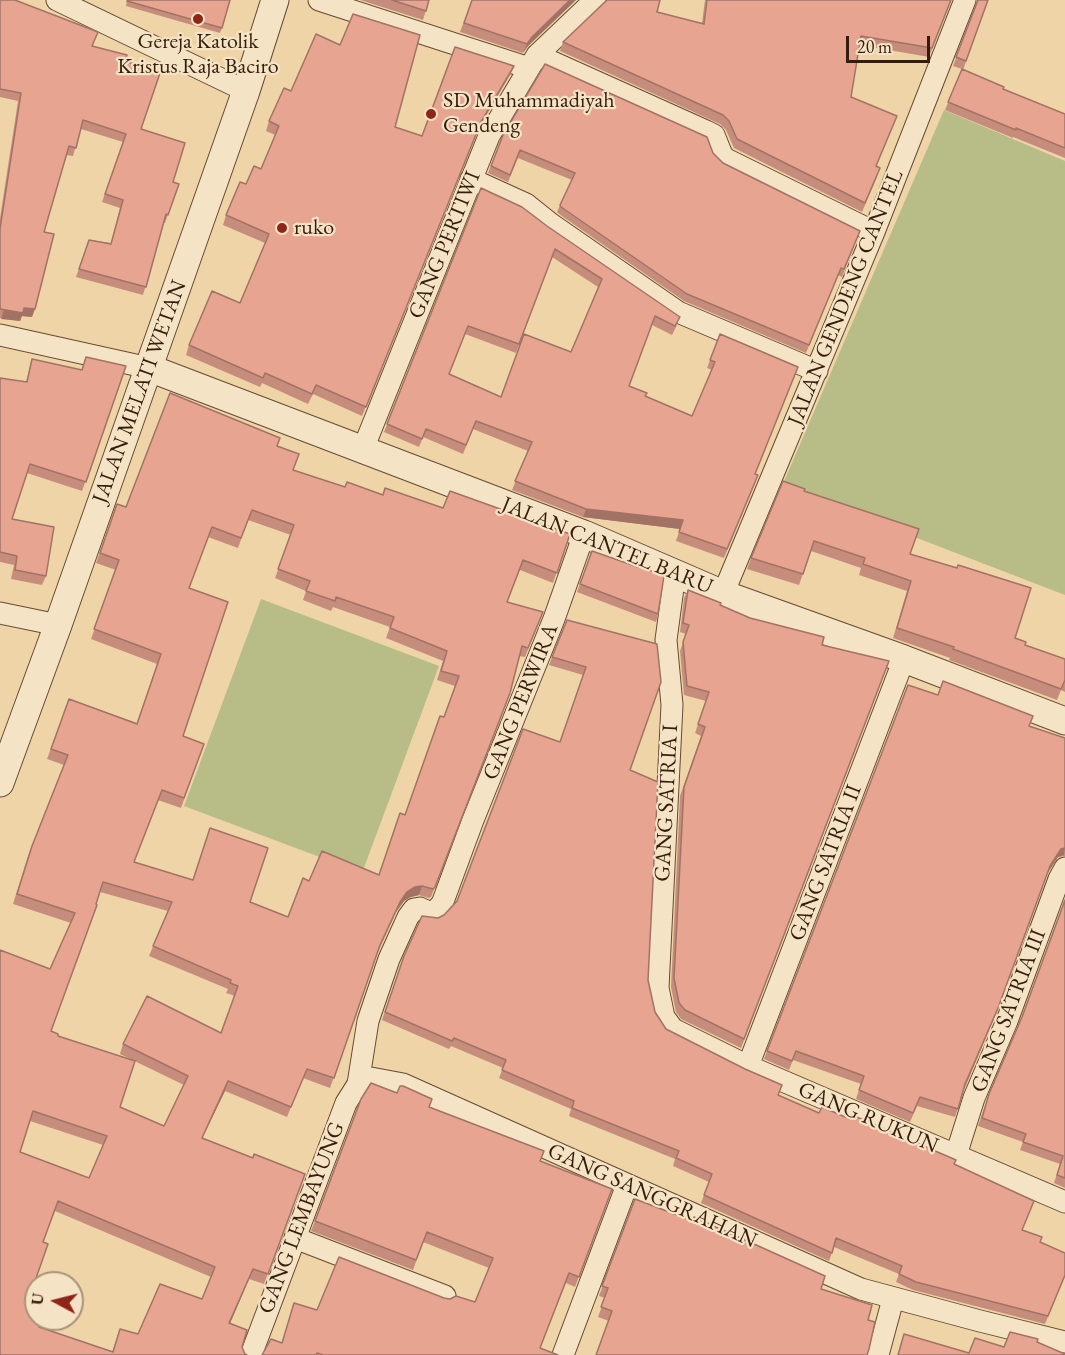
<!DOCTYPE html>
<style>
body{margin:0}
#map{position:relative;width:1065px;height:1355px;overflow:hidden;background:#efd4a7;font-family:"EB Garamond",serif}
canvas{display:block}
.north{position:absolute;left:24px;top:1271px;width:60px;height:60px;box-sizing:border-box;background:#f5e3c6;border:2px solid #a8947b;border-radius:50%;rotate:277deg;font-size:16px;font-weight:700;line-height:24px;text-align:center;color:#351d0b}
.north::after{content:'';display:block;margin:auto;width:21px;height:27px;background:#8f2418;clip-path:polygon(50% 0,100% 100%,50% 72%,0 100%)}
.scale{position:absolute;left:846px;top:36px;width:84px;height:27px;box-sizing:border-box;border:3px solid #351d0b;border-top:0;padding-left:8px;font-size:18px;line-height:21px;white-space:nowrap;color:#351d0b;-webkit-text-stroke:4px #f5e3c6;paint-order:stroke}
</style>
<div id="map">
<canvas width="1065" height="1355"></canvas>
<div class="north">U</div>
<div class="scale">20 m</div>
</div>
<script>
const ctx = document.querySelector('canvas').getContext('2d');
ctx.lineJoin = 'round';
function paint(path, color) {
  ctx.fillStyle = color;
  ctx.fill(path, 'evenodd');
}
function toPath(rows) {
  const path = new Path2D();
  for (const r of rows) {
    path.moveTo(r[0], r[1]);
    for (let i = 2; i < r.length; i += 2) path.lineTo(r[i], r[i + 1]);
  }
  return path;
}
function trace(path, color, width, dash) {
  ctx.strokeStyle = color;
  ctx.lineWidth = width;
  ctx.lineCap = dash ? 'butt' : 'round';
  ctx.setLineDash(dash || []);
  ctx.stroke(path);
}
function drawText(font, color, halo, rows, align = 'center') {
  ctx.font = font + ' "EB Garamond",serif';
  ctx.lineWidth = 4.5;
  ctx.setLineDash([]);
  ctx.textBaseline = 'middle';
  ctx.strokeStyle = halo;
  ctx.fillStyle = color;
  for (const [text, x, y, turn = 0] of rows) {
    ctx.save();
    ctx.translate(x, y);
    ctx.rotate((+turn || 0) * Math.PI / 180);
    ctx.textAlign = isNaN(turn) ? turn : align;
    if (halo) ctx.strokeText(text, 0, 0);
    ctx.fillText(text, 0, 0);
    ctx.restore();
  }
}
const green = toPath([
 [944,110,1065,161,1065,595,782,486],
 [261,599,439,666,362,873,184,806]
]);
const minor = toPath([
 [57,0,246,91],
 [319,0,529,68],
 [537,55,706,131,714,135,722,155,726,159,874,232],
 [471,179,526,204,551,224,678,312,817,371],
 [0,335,149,368],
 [363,449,489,136,537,55,595,0],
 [675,573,666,640,672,705,658,988,664,1017,673,1029,748,1066,1065,1202],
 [723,594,874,232,965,0],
 [0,613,58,625],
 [748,1066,904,659],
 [358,1084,368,1021,389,959,408,917,414,909,420,908,432,914,442,904,473,820,554,619,584,534],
 [956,1155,974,1098,1007,1021,1059,879,1065,868],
 [295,1238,445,1296],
 [251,1355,346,1103,358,1084,364,1079,371,1078,403,1084,861,1289,980,1321,1065,1342],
 [563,1355,627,1185],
 [878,1355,893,1299]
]);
const tertiary = toPath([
 [149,368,584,534,723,594,904,659,1065,721],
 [0,783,58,625,246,91,275,0]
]);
const wall = toPath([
 [0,0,93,46,125,61,141,129,173,182,179,184,165,223,164,223,143,295,76,277,89,240,111,243,120,208,102,202,123,142,81,129,73,156,66,155,44,232,32,317,22,316,20,321,0,318,0,218,18,101,0,97],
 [127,0,222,28,220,33,126,6],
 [360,0,429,0,423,20],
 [472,0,576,0,528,46,523,53,460,32],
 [705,0,951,0,929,57,860,45,851,97,877,166,877,177,862,212,734,148,726,130,720,124,560,51,563,42,657,12,702,23],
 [978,0,988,0,963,70,1003,89,1065,114,1065,158,1013,137,1013,138,945,110,962,69,953,66],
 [514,66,510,75,477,131,362,416,313,394,308,404,262,383,260,387,186,355,189,345,240,303,265,243,223,225,226,215,246,184,261,169,275,135,266,131,269,121,395,127,422,136],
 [503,135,713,153,723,163,860,231,842,277,838,275,806,353,684,301,559,214,557,212,560,205,572,180,518,158,508,182,488,173],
 [481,188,547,226,677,325,672,335,652,325,629,386,645,396,692,416,712,370,707,368,720,334,756,474,755,483,724,558,676,541,680,529,583,517,512,490,528,451,473,429,463,454,423,437,419,447,384,432],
 [552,257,598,287,571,352,501,397,449,375,465,334,516,353],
 [32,359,82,370,126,366,82,491,27,473,12,519,46,576,42,585,11,579,14,565,0,562,0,378,26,382],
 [277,446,293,470,345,487,570,534,553,583,520,570,507,602,543,612,525,657,519,656,506,703,431,897,429,898,419,895,411,897,404,901,396,912,377,954,330,1088,303,1078,287,1117,225,1091,202,1138,253,1158,305,1174,264,1284,249,1279,230,1323,245,1354,0,1355,0,950,50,969,71,923,13,904,28,856,64,765,47,759,69,699,137,723,157,664,91,639,116,570,96,563,117,504,126,507],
 [248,520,291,535,275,578,306,591,303,600,331,611,333,607,390,627,386,638,443,661,437,680,455,686,444,717,405,815,379,875,309,881,288,917,250,902,134,862,158,800,181,808,204,744,183,736,189,588,208,537,238,548],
 [100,892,168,911,149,956,228,989,226,993,235,996,221,1033,123,1044,120,1054,184,1085,164,1126,120,1107,58,1036,51,1031],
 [30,1121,103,1145,89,1178,20,1152],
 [55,1211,211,1277,202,1299,138,1334,120,1329,112,1352,39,1327,34,1284,43,1242],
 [804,491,910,554,1015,638,1025,645,1065,659,1065,692,1061,690,1057,700,949,660,950,658,893,638,907,591,859,575,861,568,811,551,799,585,747,569,751,558],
 [592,551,658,614,656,622,577,592],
 [688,590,720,605,750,618,822,645,889,661,741,1048,681,1019,676,1012,671,987,680,796,701,736,695,733,706,701,684,695,680,651,686,634,680,632,684,598],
 [567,620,630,770,648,980,655,1012,666,1029,778,1095,819,1113,954,1164,1022,1230,1040,1242,1065,1276,1045,1324,913,1290,896,1282,899,1274,834,1247,829,1261,701,1203,709,1182,673,1166,675,1159,569,1116,571,1109,499,1078,503,1068,451,1046,449,1049,382,1020,404,956,438,918,444,915,457,901,560,742,583,675,549,665],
 [908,685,1065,738,1065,856,1058,857,1047,874,995,1016,964,1090,955,1117,917,1106,910,1122,856,1099,861,1084,793,1060,789,1070,764,1059],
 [1065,900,1065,1188,1054,1183,1060,1164,1020,1150,1023,1142,978,1126,989,1094,1022,1017],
 [361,1099,429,1107,540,1161,612,1189,575,1287,566,1283,540,1348,558,1355,262,1355,282,1343,294,1303,317,1310,444,1298,475,1302,489,1268,423,1242,413,1270,311,1231],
 [635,1199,821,1289,868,1320,609,1321,598,1317,605,1298,599,1296]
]);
const shadedWall = toPath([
 [570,0,576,0,528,46,523,53,527,44,532,37],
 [24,308,35,309,32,317,22,316,20,321,1,319,4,310],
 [586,509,683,520,680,529,583,517],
 [1065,848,1064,855,1058,857,1047,874,995,1016,962,1093,1050,866,1061,849],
 [422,886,419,895,411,897,404,901,396,912,377,955,400,902,407,892,415,887],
 [228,1081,225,1091,198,1147,202,1138],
 [253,1269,249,1279,226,1333,229,1323]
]);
const building = toPath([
 [0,0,15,0,98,32,92,46,127,55,125,61,160,73,141,129,185,143,173,182,179,184,168,215,166,214,146,287,79,269,89,240,111,244,123,200,105,194,126,134,83,120,76,148,69,146,44,232,54,234,35,309,24,308,23,313,0,309,0,229,21,93,0,89,0,0],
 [128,0,230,0,222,28,127,1,128,0],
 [392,0,429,0,426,11,392,0],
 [472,0,570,0,532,37,527,44,464,23,472,0],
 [607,0,660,0,657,12,704,24,707,0,951,0,932,48,861,36,851,97,897,116,876,166,880,168,865,203,737,139,729,121,723,115,563,42,607,0],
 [978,0,988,0,966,61,956,57,978,0],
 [353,14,420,35,395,127,422,136,455,47,514,66,481,122,366,407,316,385,312,394,265,373,263,378,189,345,212,291,240,303,269,234,226,215,240,182,246,184,254,166,261,169,279,126,269,121,284,88,291,91,316,34,340,45,353,14],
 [545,64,707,137,713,153,723,163,860,231,844,269,841,268,809,345,687,294,561,207,560,205,575,173,520,150,510,175,491,166,503,135,545,64],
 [962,69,1004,87,1003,89,1065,114,1065,148,1016,128,1016,130,948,102,962,69],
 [481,188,522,207,547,226,680,317,675,326,655,316,629,386,647,393,645,396,692,416,715,362,710,360,720,334,798,367,755,474,758,475,727,549,679,532,683,520,586,509,515,481,532,442,476,421,466,445,426,429,422,439,387,424,481,188],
 [555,249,602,279,571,352,524,334,501,397,449,374,468,326,519,344,555,249],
 [86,357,126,366,86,482,30,464,12,519,54,527,46,576,15,570,17,556,0,552,0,378,27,382,32,359,82,370,86,357],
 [170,393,280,438,277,446,299,454,293,470,345,487,347,482,383,495,385,488,443,508,450,491,570,534,557,573,523,560,507,602,543,612,528,648,522,646,510,693,435,887,433,889,422,886,415,887,407,892,400,902,380,945,334,1078,307,1069,291,1107,228,1081,202,1138,253,1158,254,1154,305,1174,268,1274,253,1269,229,1323,247,1330,242,1347,245,1354,247,1355,0,1355,0,950,50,969,75,913,17,894,32,846,68,755,51,749,69,699,137,724,161,654,94,629,119,560,100,553,117,504,126,507,170,393],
 [252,510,294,525,278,569,310,581,306,591,335,601,336,597,394,617,390,628,447,651,441,671,459,676,444,717,440,716,405,815,400,813,379,875,322,851,309,881,303,878,288,917,250,902,268,848,210,828,193,880,134,862,162,790,184,798,204,744,183,736,228,602,189,588,212,527,241,538,252,510],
 [103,882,172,902,153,946,231,980,230,983,238,986,221,1033,147,996,123,1044,188,1076,164,1126,120,1107,135,1061,58,1036,58,1034,51,1031,97,905,96,904,103,882],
 [33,1111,107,1136,89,1178,20,1152,33,1111],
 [58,1201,215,1267,202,1299,160,1284,138,1334,120,1329,113,1352,39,1327,41,1319,36,1319,36,1284,34,1284,48,1244,43,1242,58,1201],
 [783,481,805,489,804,491,919,529,910,554,957,568,958,565,1031,588,1015,638,1026,642,1025,645,1065,659,1065,680,1061,689,953,649,954,647,897,628,911,581,863,564,865,558,814,541,803,574,751,558,783,481],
 [592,551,638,567,639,566,664,576,658,614,580,584,592,551],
 [688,590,721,603,720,605,750,618,824,637,822,645,889,661,744,1039,685,1010,679,1003,674,978,684,787,705,727,698,724,709,692,687,686,683,642,689,625,683,623,688,590],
 [567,620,657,644,661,682,630,770,658,782,648,980,655,1012,666,1029,745,1069,782,1085,778,1095,819,1113,822,1107,850,1119,852,1115,956,1160,954,1164,1034,1201,1022,1230,1042,1237,1040,1242,1065,1253,1065,1275,1048,1316,916,1282,899,1274,902,1266,836,1238,832,1253,704,1195,712,1174,676,1158,679,1151,572,1108,574,1101,502,1070,506,1060,454,1038,452,1041,385,1012,404,956,422,916,438,918,444,915,457,901,523,729,560,742,586,667,552,657,567,620],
 [943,681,1033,716,1029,726,1065,738,1065,848,1061,849,1050,866,998,1008,965,1084,958,1109,920,1097,913,1113,859,1090,864,1076,796,1051,792,1061,767,1051,908,685,938,695,943,681],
 [1065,900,1065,1178,1057,1175,1063,1156,1023,1142,1026,1134,982,1118,989,1094,1022,1017,1065,900],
 [371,1083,397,1093,400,1086,403,1086,432,1099,429,1107,544,1151,540,1161,612,1189,579,1277,569,1273,540,1348,558,1355,323,1355,317,1353,316,1355,262,1355,271,1339,282,1343,294,1303,317,1310,339,1257,444,1298,450,1299,456,1296,475,1302,493,1258,427,1232,416,1260,315,1221,361,1099,371,1083],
 [635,1199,693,1221,694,1217,825,1276,821,1289,872,1305,868,1320,875,1322,869,1349,867,1355,596,1355,612,1311,601,1307,608,1288,602,1286,635,1199],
 [1010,1332,1038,1339,1037,1342,1065,1354,1065,1355,898,1355,904,1334,969,1353,975,1338,1004,1347,1010,1332]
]);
const markers = [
 [198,19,6,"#8f2418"],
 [431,114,6,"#8f2418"],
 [282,228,6,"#8f2418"]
];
const poiNames = [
 ["Gereja Katolik",198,42,"center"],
 ["Kristus Raja Baciro",198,67,"center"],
 ["SD Muhammadiyah",443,101],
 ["Gendeng",443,126],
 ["ruko",294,228]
];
const streetNames = [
 ["GANG PERTIWI",445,245,-68],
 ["JALAN GENDENG CANTEL",846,298,-68],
 ["JALAN MELATI WETAN",140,392,-70],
 ["JALAN CANTEL BARU",607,546,22],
 ["GANG PERWIRA",521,702,-68],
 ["GANG SATRIA I",667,803,-87],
 ["GANG SATRIA II",826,863,-69],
 ["GANG SATRIA III",1009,1011,-69],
 ["GANG RUKUN",868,1118,23],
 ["GANG SANGGRAHAN",652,1196,24],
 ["GANG LEMBAYUNG",302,1218,-69]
];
paint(green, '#b8bd88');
trace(minor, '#644b32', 23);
trace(tertiary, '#644b32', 29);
trace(minor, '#f5e3c6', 21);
trace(tertiary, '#f5e3c6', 27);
paint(wall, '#c78d7c');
paint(shadedWall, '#a27365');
paint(building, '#e7a490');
trace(building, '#a27365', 1.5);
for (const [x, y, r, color] of markers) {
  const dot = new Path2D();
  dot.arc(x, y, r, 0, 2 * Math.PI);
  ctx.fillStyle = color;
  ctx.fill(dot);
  trace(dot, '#f5e3c6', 2);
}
drawText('22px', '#351d0b', '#f5e3c6', poiNames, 'left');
drawText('22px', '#351d0b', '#f5e3c6', streetNames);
</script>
